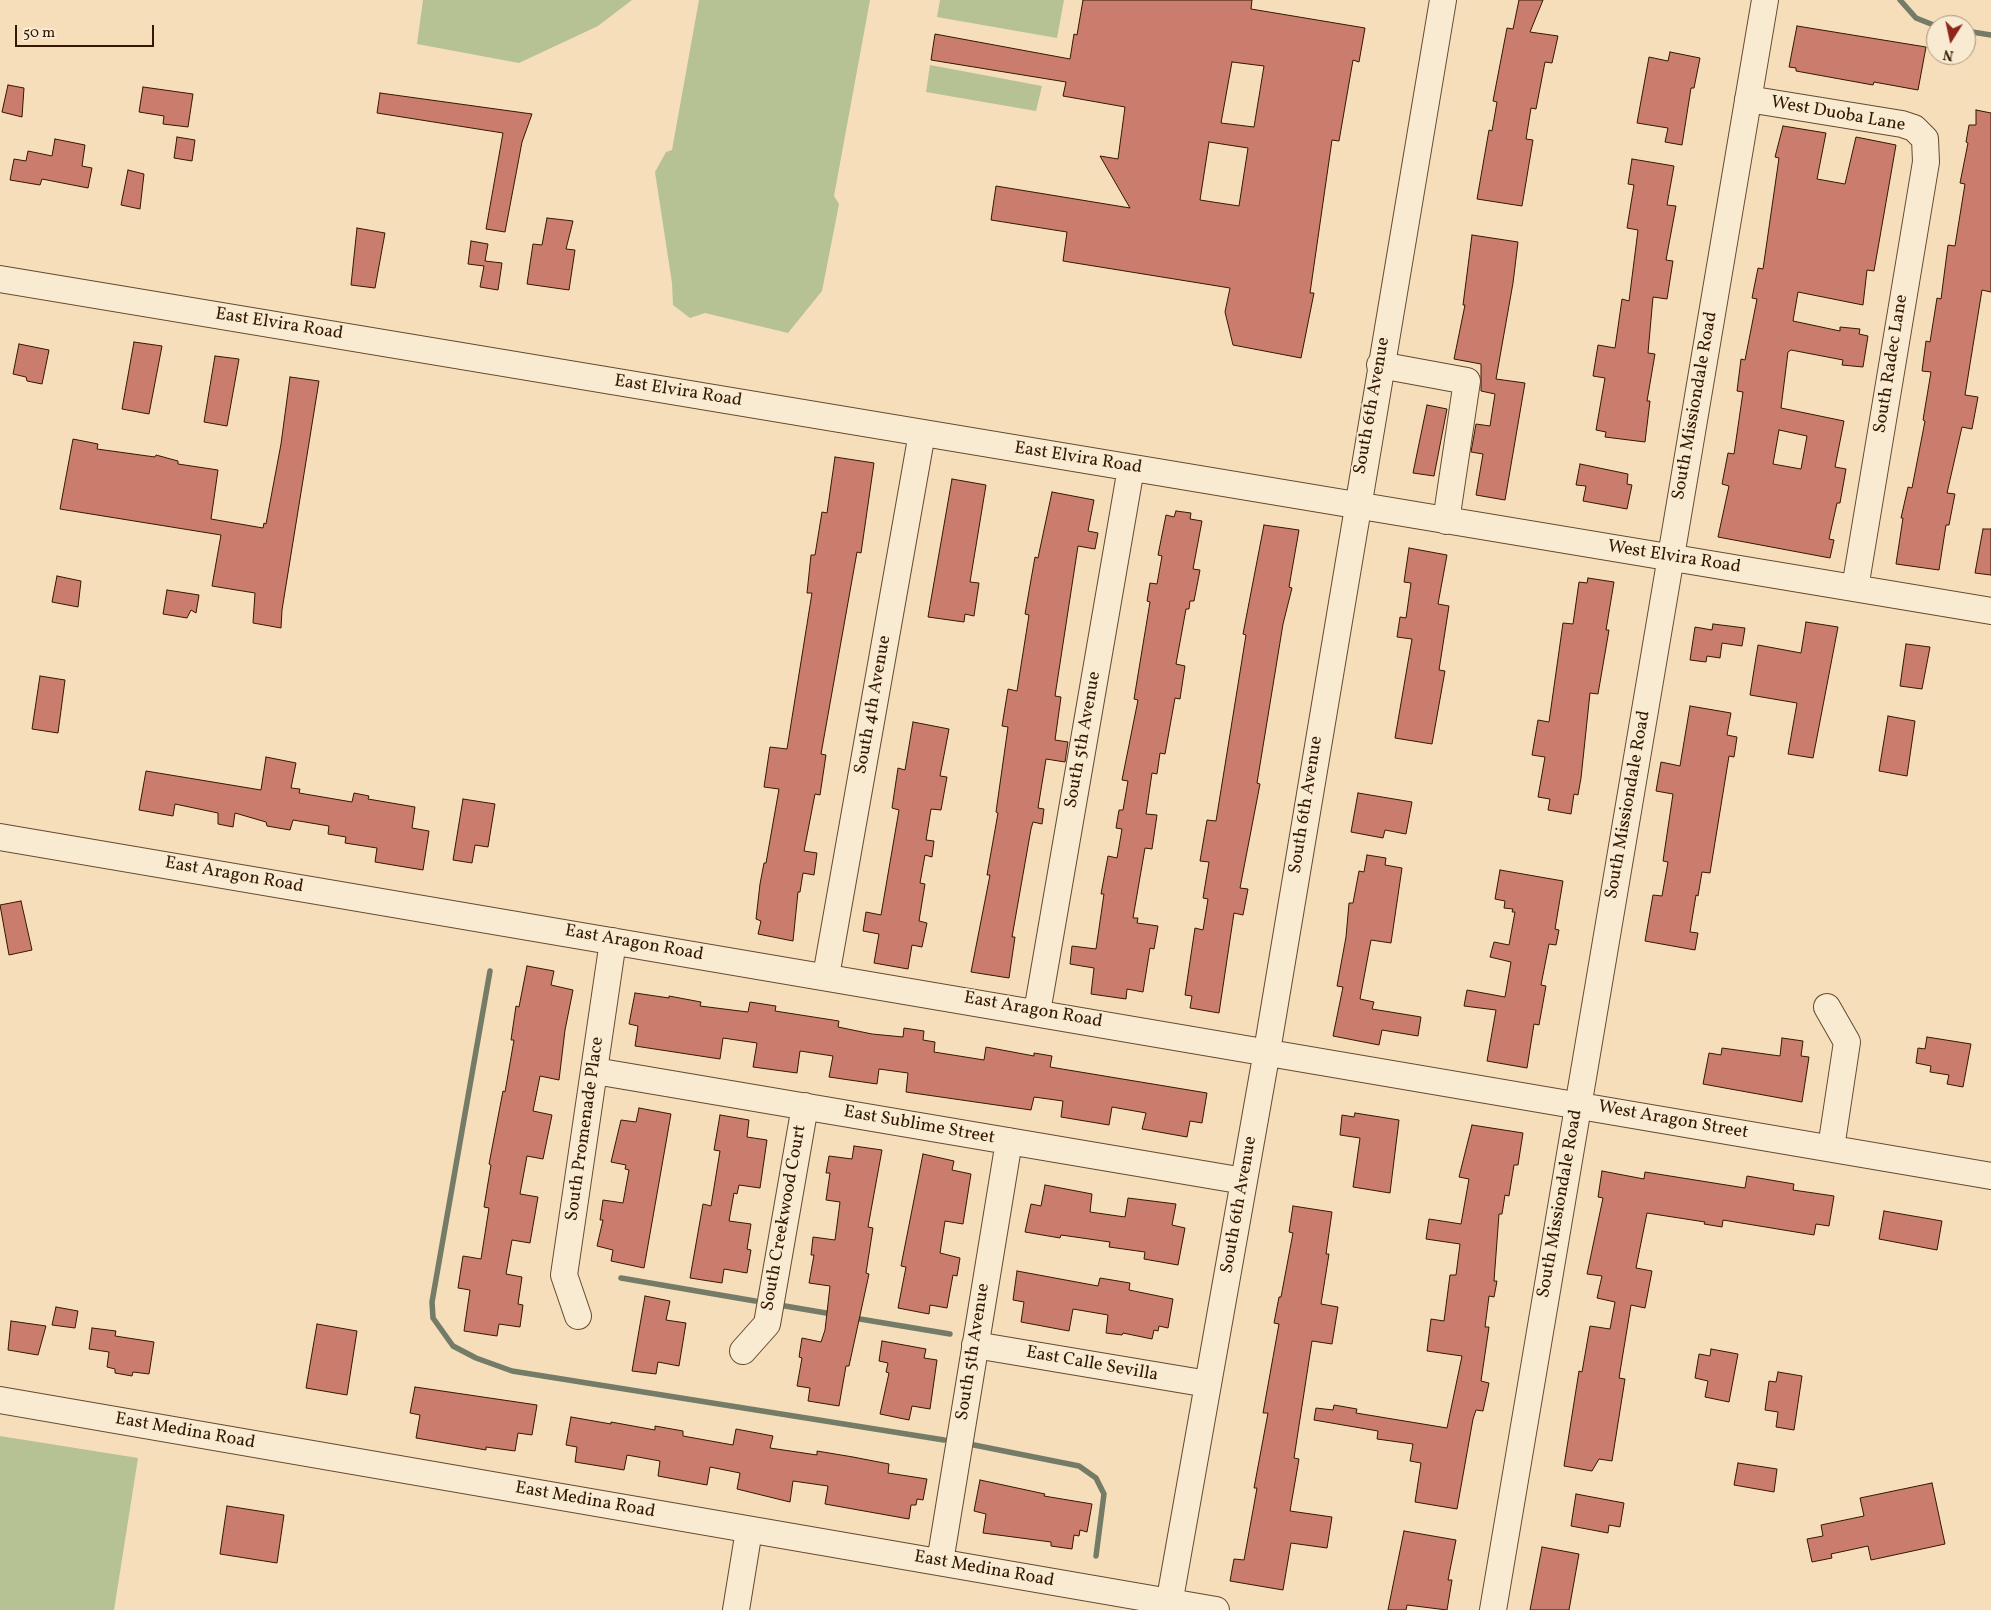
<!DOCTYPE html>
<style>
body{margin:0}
#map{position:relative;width:1991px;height:1610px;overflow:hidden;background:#f6deba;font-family:Vollkorn,serif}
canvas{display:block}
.north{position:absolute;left:1926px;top:15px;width:50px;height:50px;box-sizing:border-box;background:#f9ead2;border:1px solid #aa967e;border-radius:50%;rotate:190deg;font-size:14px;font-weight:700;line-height:20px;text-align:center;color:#341801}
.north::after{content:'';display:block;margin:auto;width:18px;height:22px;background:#8f2418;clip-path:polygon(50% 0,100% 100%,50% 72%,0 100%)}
.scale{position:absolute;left:15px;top:25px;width:139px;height:22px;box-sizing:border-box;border:2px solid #341801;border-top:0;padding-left:6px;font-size:15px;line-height:18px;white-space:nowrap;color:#341801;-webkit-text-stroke:4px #f9ead2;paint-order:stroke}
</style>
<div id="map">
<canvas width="1991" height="1610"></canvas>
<div class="north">N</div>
<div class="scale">50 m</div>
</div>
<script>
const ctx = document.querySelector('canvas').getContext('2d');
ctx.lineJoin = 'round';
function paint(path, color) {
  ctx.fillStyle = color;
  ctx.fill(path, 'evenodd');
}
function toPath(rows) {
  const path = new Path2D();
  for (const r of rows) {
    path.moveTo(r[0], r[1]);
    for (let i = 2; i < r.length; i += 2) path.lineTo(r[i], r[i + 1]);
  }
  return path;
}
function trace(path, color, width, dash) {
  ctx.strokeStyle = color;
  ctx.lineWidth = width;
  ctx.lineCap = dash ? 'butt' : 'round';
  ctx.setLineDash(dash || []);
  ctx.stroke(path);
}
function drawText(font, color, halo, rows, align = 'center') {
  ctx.font = font + ' Vollkorn,serif';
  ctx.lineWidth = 4;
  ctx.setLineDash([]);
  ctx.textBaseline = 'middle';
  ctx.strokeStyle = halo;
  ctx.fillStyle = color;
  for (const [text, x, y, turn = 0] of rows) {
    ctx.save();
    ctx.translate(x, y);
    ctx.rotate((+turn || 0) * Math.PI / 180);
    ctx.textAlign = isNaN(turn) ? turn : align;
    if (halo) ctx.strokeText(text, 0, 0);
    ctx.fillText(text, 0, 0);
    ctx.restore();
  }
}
const green = toPath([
 [423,0,632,0,598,26,519,63,417,44],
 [699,0,870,0,834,196,839,204,822,291,788,333,705,313,690,318,673,305,672,283,655,172,666,152,672,150],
 [940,0,1064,0,1057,38,937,17],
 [930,65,1042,86,1036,111,926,92],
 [0,1436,138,1458,114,1610,0,1610]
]);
const stream = toPath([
 [1900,0,1916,18,1936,26],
 [1966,31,1991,35],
 [490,971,432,1302,433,1318,453,1346,476,1358,512,1371,944,1440],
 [621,1278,755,1301],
 [785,1306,832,1314],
 [854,1318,950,1334],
 [974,1445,1079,1466,1096,1478,1104,1494,1096,1556]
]);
const building = toPath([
 [1083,0,1252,0,1251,9,1365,28,1359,62,1353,60,1339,141,1332,140,1310,293,1314,293,1301,358,1233,345,1225,312,1230,288,1063,261,1067,232,991,220,996,186,1130,208,1100,156,1118,159,1125,107,1063,96,1066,82,931,60,935,34,1070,59,1074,34,1077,35,1083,0],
 [1232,62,1264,66,1254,127,1221,123,1232,62],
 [1209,142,1248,148,1239,206,1200,200,1209,142],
 [1519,0,1543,0,1530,32,1558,36,1552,63,1545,62,1536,109,1531,108,1526,139,1533,140,1522,206,1477,199,1489,130,1492,131,1497,102,1493,101,1507,28,1513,29,1519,0],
 [1797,26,1926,47,1918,90,1874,82,1873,85,1796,71,1796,68,1789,67,1797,26],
 [1670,52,1700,58,1694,88,1691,88,1682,145,1665,142,1668,128,1637,123,1649,57,1668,61,1670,52],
 [8,85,24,88,22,117,2,112,8,85],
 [143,87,193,94,188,127,163,124,164,116,139,112,143,87],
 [380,93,532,114,522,142,505,232,486,229,503,133,377,113,380,93],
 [1976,110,1991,113,1991,292,1982,290,1965,395,1978,397,1972,429,1962,427,1947,493,1955,494,1949,525,1946,525,1939,570,1896,564,1903,518,1901,518,1908,487,1912,488,1925,421,1923,420,1931,372,1922,371,1926,341,1930,342,1937,298,1941,299,1948,245,1955,246,1965,184,1960,183,1968,143,1966,142,1969,125,1976,125,1976,110],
 [1783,126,1826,133,1817,179,1845,184,1856,137,1896,145,1874,271,1867,270,1863,305,1798,292,1793,321,1840,331,1840,327,1860,329,1859,334,1868,336,1863,367,1842,365,1843,360,1791,350,1788,352,1781,408,1844,421,1835,467,1846,469,1840,503,1837,503,1829,539,1834,540,1830,558,1718,537,1729,486,1722,484,1728,453,1734,454,1743,392,1737,391,1741,359,1745,360,1757,299,1752,298,1758,268,1763,269,1779,158,1775,157,1783,126],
 [1779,430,1807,436,1801,469,1773,464,1779,430],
 [177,137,195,140,192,161,174,158,177,137],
 [55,139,85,145,82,166,92,168,88,188,42,179,40,185,10,180,14,159,26,161,28,151,52,156,55,139],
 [1632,159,1674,166,1667,205,1676,206,1666,260,1673,261,1667,299,1653,297,1648,353,1655,354,1647,401,1650,401,1645,442,1605,437,1606,432,1596,430,1605,378,1593,376,1598,345,1615,348,1622,299,1629,301,1638,230,1627,228,1634,185,1628,184,1632,159],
 [128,170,144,174,140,209,121,205,128,170],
 [547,218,573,221,566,249,575,250,569,290,527,284,533,244,542,245,547,218],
 [357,228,385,233,375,288,351,285,357,228],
 [1472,235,1518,242,1513,283,1496,379,1525,383,1505,500,1476,495,1483,454,1471,452,1476,424,1490,426,1495,394,1481,391,1481,364,1454,359,1465,305,1463,305,1472,235],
 [471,241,488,244,485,261,502,263,498,290,480,287,484,266,468,264,471,241],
 [134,342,162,346,149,414,122,409,134,342],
 [19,344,49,350,42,384,27,381,26,377,13,374,19,344],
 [215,356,239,359,227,426,204,422,215,356],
 [290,377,319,381,282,610,281,628,253,623,255,593,212,586,221,535,60,509,73,439,98,444,97,449,155,457,156,455,178,461,178,464,218,470,211,519,263,528,264,523,266,524,281,444,290,377],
 [1427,405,1447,409,1434,476,1413,473,1427,405],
 [835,457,874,463,861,553,857,552,821,754,826,755,820,795,815,794,804,851,817,853,814,875,803,873,800,892,798,892,793,941,758,934,761,921,756,919,760,884,764,863,766,863,779,789,764,787,770,747,787,749,812,593,807,593,811,555,815,555,822,512,827,513,835,457],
 [1580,464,1628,474,1627,484,1632,485,1627,509,1583,501,1586,486,1576,485,1580,464],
 [952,479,986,485,970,582,979,583,974,616,965,614,964,622,928,617,952,479],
 [1052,492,1094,500,1088,531,1098,533,1095,549,1078,546,1055,696,1061,697,1055,740,1068,742,1065,762,1046,759,1038,808,1044,809,1042,824,1033,822,1031,829,1012,937,1015,937,1009,978,971,972,990,875,987,875,998,813,996,812,1008,727,1002,726,1008,689,1017,691,1029,615,1025,614,1035,557,1038,558,1052,492],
 [1176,511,1191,513,1190,519,1202,521,1193,569,1200,570,1194,601,1190,601,1189,609,1186,609,1176,664,1185,666,1180,699,1175,698,1165,754,1160,753,1157,774,1152,773,1146,814,1157,815,1152,849,1145,848,1133,918,1138,918,1137,923,1158,926,1154,949,1150,948,1143,992,1127,989,1126,999,1091,994,1094,968,1070,964,1072,946,1096,949,1104,894,1101,894,1108,856,1117,858,1122,829,1116,828,1119,810,1123,810,1128,781,1122,780,1138,700,1134,699,1150,602,1147,601,1150,583,1157,584,1162,556,1158,555,1166,515,1174,517,1176,511],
 [1264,525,1299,530,1289,587,1292,588,1283,624,1257,783,1260,784,1240,888,1248,889,1243,915,1234,913,1219,1013,1190,1008,1192,996,1185,995,1195,928,1203,930,1208,899,1203,898,1209,862,1200,861,1207,820,1216,821,1246,635,1243,634,1264,525],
 [1983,529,1991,529,1991,575,1975,573,1983,529],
 [1409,548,1447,555,1438,604,1449,606,1439,670,1445,671,1432,744,1395,738,1412,639,1397,637,1400,617,1406,618,1411,583,1404,582,1409,548],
 [57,576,81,581,78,607,52,602,57,576],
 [1588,578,1614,582,1606,630,1609,630,1598,694,1590,693,1581,778,1578,795,1574,794,1571,814,1548,810,1550,799,1538,797,1545,757,1532,755,1538,720,1549,722,1563,623,1573,624,1579,582,1587,583,1588,578],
 [167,590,199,595,196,613,191,610,187,618,163,614,167,590],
 [1806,622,1838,627,1813,758,1788,754,1797,703,1750,695,1758,645,1801,653,1806,622],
 [1713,624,1745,628,1742,646,1722,643,1720,658,1707,656,1706,662,1690,660,1695,627,1712,630,1713,624],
 [1906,644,1930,647,1922,689,1900,686,1906,644],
 [40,676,65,680,58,733,32,729,40,676],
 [1690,706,1731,713,1727,735,1737,737,1734,757,1729,756,1710,873,1702,872,1698,896,1696,895,1690,932,1698,933,1695,950,1645,941,1653,895,1662,896,1668,862,1663,861,1673,794,1656,791,1661,762,1680,766,1690,706],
 [1888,716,1915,721,1907,776,1879,771,1888,716],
 [913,722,949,729,940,776,947,777,941,810,931,809,926,840,934,841,932,857,925,855,920,883,925,884,919,921,927,923,922,947,912,945,908,969,874,963,879,934,863,931,866,912,881,915,899,810,892,808,898,768,905,770,913,722],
 [266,757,296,763,291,788,300,789,299,793,352,802,354,793,369,796,368,799,415,807,412,828,429,831,423,870,375,862,377,848,345,843,346,837,328,834,329,826,293,820,290,830,267,826,266,822,235,813,233,827,218,824,218,813,175,804,173,816,139,810,146,771,261,790,266,757],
 [1358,793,1412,802,1406,834,1385,830,1383,838,1351,832,1358,793],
 [463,799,495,804,488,847,475,845,472,863,453,860,463,799],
 [1367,855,1386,858,1385,865,1402,868,1391,943,1371,940,1360,999,1374,1002,1372,1009,1421,1017,1418,1036,1382,1030,1379,1045,1333,1036,1343,987,1337,986,1346,937,1349,903,1353,903,1359,871,1364,872,1367,855],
 [1500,870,1563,881,1555,929,1559,930,1556,945,1549,944,1541,985,1546,986,1539,1025,1534,1024,1527,1068,1487,1061,1496,1010,1464,1006,1467,990,1505,997,1511,962,1490,957,1494,942,1509,945,1515,912,1512,912,1513,909,1504,908,1505,901,1495,899,1500,870],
 [21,901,32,950,9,955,0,905,21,901],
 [527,966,554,971,551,985,573,990,565,1030,559,1080,540,1076,533,1111,552,1115,543,1159,527,1156,520,1194,538,1197,530,1243,512,1240,506,1274,522,1277,518,1304,523,1305,520,1327,499,1324,497,1336,464,1331,470,1290,458,1288,463,1256,481,1259,489,1208,484,1207,491,1165,489,1164,503,1091,505,1092,514,1040,511,1040,516,1006,519,1007,527,966],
 [635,993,669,998,669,996,701,1002,700,1006,748,1012,750,1002,776,1006,775,1011,839,1021,838,1027,872,1034,903,1037,904,1028,924,1031,923,1040,935,1042,934,1052,984,1060,986,1047,1034,1056,1034,1053,1052,1056,1050,1067,1207,1093,1202,1123,1190,1121,1187,1137,1142,1129,1146,1113,1112,1107,1109,1125,1061,1117,1063,1101,1034,1097,1031,1110,906,1092,908,1073,879,1069,877,1084,829,1077,833,1056,800,1051,797,1073,753,1067,757,1043,723,1038,720,1059,635,1046,638,1026,629,1024,635,993],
 [1927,1037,1971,1044,1963,1087,1947,1084,1949,1075,1930,1072,1931,1066,1916,1063,1918,1048,1925,1049,1927,1037],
 [1782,1038,1803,1041,1801,1056,1809,1057,1802,1102,1703,1084,1709,1053,1721,1055,1722,1048,1780,1056,1782,1038],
 [639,1108,671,1114,644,1268,611,1261,613,1250,597,1246,603,1220,600,1220,603,1200,623,1203,629,1170,625,1169,626,1165,611,1162,621,1120,636,1122,639,1108],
 [1355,1113,1399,1120,1390,1193,1353,1187,1360,1138,1340,1135,1342,1115,1354,1117,1355,1113],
 [720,1115,749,1120,747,1137,767,1140,760,1188,739,1185,737,1194,734,1193,729,1221,751,1224,747,1249,751,1250,747,1273,724,1269,722,1283,690,1278,703,1204,711,1206,720,1151,714,1150,720,1115],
 [1472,1125,1523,1133,1518,1165,1514,1165,1509,1196,1505,1195,1502,1214,1499,1214,1494,1281,1497,1281,1494,1297,1489,1296,1485,1327,1489,1327,1481,1381,1489,1383,1483,1411,1476,1410,1473,1419,1457,1509,1415,1502,1421,1463,1410,1461,1413,1444,1377,1439,1378,1431,1314,1420,1316,1408,1333,1410,1334,1405,1357,1409,1356,1413,1447,1428,1462,1356,1427,1351,1431,1319,1444,1321,1450,1275,1456,1275,1460,1244,1426,1239,1429,1219,1461,1224,1469,1179,1459,1177,1472,1125],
 [854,1146,882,1150,868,1227,873,1228,866,1273,869,1274,849,1366,846,1366,839,1406,808,1401,810,1388,797,1386,802,1358,799,1357,802,1338,821,1342,825,1330,830,1286,809,1283,814,1255,811,1255,813,1237,835,1240,840,1202,826,1200,830,1173,826,1173,829,1156,852,1159,854,1146],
 [923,1154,954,1161,952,1170,971,1174,963,1224,945,1221,940,1253,960,1258,957,1276,953,1275,947,1308,930,1305,929,1314,898,1308,906,1267,901,1266,923,1154],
 [1602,1171,1644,1179,1645,1172,1745,1188,1747,1176,1794,1184,1793,1190,1834,1196,1829,1226,1816,1224,1814,1235,1723,1220,1722,1227,1704,1224,1705,1222,1647,1213,1636,1268,1652,1271,1645,1308,1631,1305,1619,1378,1625,1379,1612,1461,1599,1459,1592,1471,1564,1466,1579,1371,1582,1372,1590,1326,1610,1329,1615,1302,1597,1298,1602,1276,1587,1274,1603,1198,1598,1197,1602,1171],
 [1045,1185,1092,1194,1090,1212,1125,1217,1128,1198,1176,1204,1172,1225,1185,1228,1178,1265,1144,1259,1145,1252,1109,1247,1110,1242,1061,1235,1060,1238,1025,1232,1031,1204,1041,1206,1045,1185],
 [1293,1206,1332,1212,1326,1254,1329,1254,1321,1304,1338,1307,1332,1344,1312,1341,1294,1458,1299,1459,1290,1511,1332,1517,1327,1548,1291,1543,1283,1590,1230,1581,1234,1559,1244,1560,1257,1488,1254,1488,1268,1413,1263,1413,1279,1324,1274,1323,1279,1297,1281,1297,1293,1233,1289,1232,1293,1206],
 [1884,1211,1942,1221,1937,1250,1879,1239,1884,1211],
 [1017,1271,1098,1286,1100,1278,1130,1283,1129,1290,1173,1299,1168,1328,1159,1326,1158,1331,1154,1330,1152,1339,1123,1333,1122,1335,1106,1333,1108,1315,1073,1309,1069,1331,1021,1322,1024,1302,1013,1300,1017,1271],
 [645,1296,670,1301,666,1320,686,1323,679,1366,658,1362,656,1374,632,1371,645,1296],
 [56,1307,78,1311,75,1328,52,1325,56,1307],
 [11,1321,46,1326,38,1355,8,1350,11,1321],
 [317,1324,357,1331,347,1395,306,1388,317,1324],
 [92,1328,116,1331,115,1336,154,1342,149,1374,133,1372,132,1376,115,1373,115,1369,107,1367,109,1352,89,1349,92,1328],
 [882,1341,926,1349,924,1358,937,1360,930,1409,912,1406,909,1420,880,1414,889,1373,886,1372,888,1363,879,1361,882,1341],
 [1711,1349,1738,1354,1729,1402,1705,1397,1708,1381,1695,1378,1699,1354,1710,1356,1711,1349],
 [1778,1372,1802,1376,1794,1430,1776,1427,1778,1412,1765,1410,1769,1381,1776,1382,1778,1372],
 [415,1387,537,1405,532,1435,518,1433,515,1451,486,1447,486,1450,416,1438,420,1415,410,1413,415,1387],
 [571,1417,611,1424,611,1422,655,1430,655,1426,683,1431,683,1436,733,1445,736,1429,773,1436,770,1448,817,1455,817,1451,853,1457,889,1464,888,1473,927,1479,923,1500,917,1499,916,1505,911,1505,909,1519,825,1504,828,1486,793,1481,790,1502,737,1489,740,1473,710,1467,707,1485,658,1476,660,1461,627,1455,624,1470,575,1462,577,1447,566,1445,571,1417],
 [1738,1463,1777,1469,1774,1492,1734,1485,1738,1463],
 [980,1480,1045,1494,1044,1496,1092,1504,1087,1532,1080,1530,1079,1536,1074,1535,1072,1549,1051,1546,1051,1542,983,1533,986,1514,974,1511,980,1480],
 [1932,1483,1945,1544,1871,1560,1868,1546,1831,1554,1832,1558,1812,1562,1807,1539,1823,1536,1821,1525,1864,1516,1860,1498,1932,1483],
 [1576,1494,1624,1503,1620,1527,1609,1525,1608,1533,1571,1526,1576,1494],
 [227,1506,284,1515,277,1563,220,1554,227,1506],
 [1404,1531,1456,1540,1448,1580,1452,1580,1447,1610,1407,1605,1406,1610,1388,1610,1404,1531],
 [1542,1547,1579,1554,1569,1610,1530,1610,1542,1547]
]);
const minor = toPath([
 [1748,99,1902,124,1914,128,1925,139],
 [0,279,1991,611],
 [1380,365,1467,381,1446,521],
 [1855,588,1926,162,1925,139],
 [0,837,1991,1176],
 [826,976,922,433],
 [1827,1007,1847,1042,1831,1148],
 [1037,1012,1131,468],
 [595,1071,1244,1181],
 [578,1316,564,1275,613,941],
 [975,1345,1208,1384],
 [743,1351,767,1324,805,1106],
 [0,1400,1216,1610],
 [940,1562,1009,1141],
 [736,1610,749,1530],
 [1168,1610,1267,1051,1443,0],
 [1493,1610,1765,0]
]);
const streetNames = [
 ["West Duoba Lane",1838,115,10],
 ["East Elvira Road",279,325,9],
 ["South Radec Lane",1892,364,-81],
 ["East Elvira Road",678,392,9],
 ["South 6th Avenue",1373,406,-80],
 ["South Missiondale Road",1696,406,-80],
 ["East Elvira Road",1078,459,9],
 ["West Elvira Road",1674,558,9],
 ["South 4th Avenue",874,705,-80],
 ["South 5th Avenue",1084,740,-80],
 ["South 6th Avenue",1307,805,-81],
 ["South Missiondale Road",1629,805,-80],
 ["East Aragon Road",234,876,10],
 ["East Aragon Road",634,944,10],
 ["East Aragon Road",1033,1011,10],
 ["West Aragon Street",1673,1121,10],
 ["East Sublime Street",919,1126,10],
 ["South Promenade Place",586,1129,-82],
 ["South Missiondale Road",1561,1204,-80],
 ["South 6th Avenue",1240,1205,-80],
 ["South Creekwood Court",785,1218,-80],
 ["South 5th Avenue",974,1352,-81],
 ["East Calle Sevilla",1092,1365,10],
 ["East Medina Road",185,1432,10],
 ["East Medina Road",585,1501,10],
 ["East Medina Road",984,1570,10]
];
paint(green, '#b6c294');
trace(stream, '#747b66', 5.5);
paint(building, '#ca7c6d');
trace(building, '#341801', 1);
trace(minor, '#644a2f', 28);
trace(minor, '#f9ead2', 26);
drawText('18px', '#341801', '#f9ead2', streetNames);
</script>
